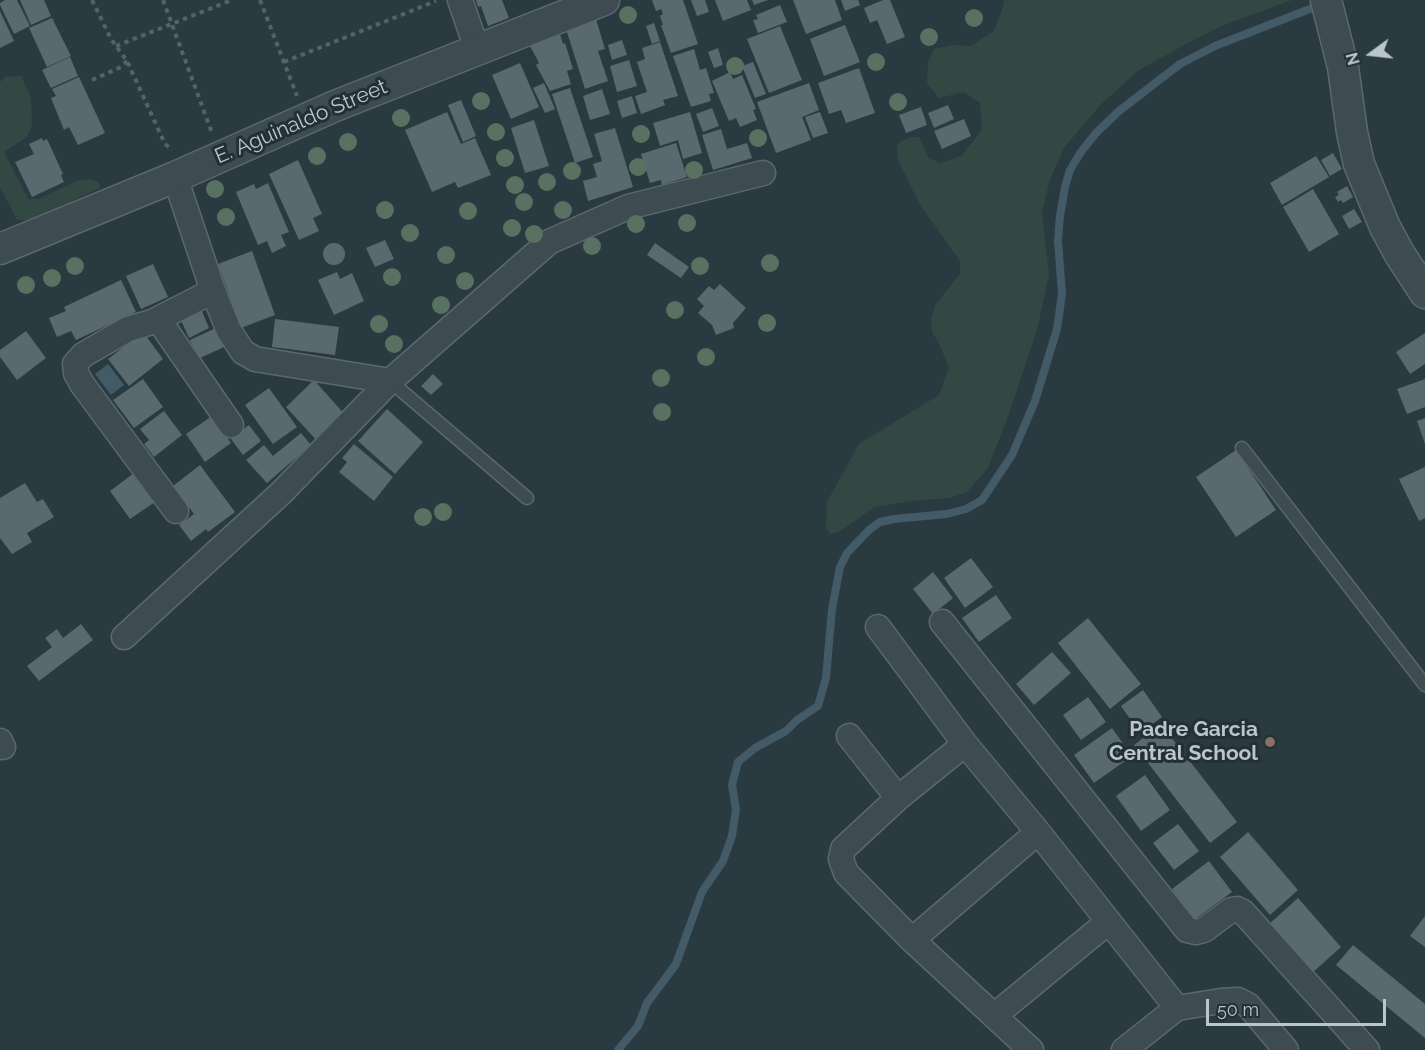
<!DOCTYPE html>
<style>
body{margin:0}
#map{position:relative;width:1425px;height:1050px;overflow:hidden;background:#2a3a41;font-family:Raleway,sans-serif}
canvas{display:block}
.north{position:absolute;left:1341px;top:24px;width:60px;height:60px;-webkit-text-stroke:4px #233036;paint-order:stroke;rotate:255deg;font-size:16px;font-weight:700;line-height:24px;text-align:center;color:#bbc5cb}
.north::after{content:'';display:block;margin:auto;width:21px;height:27px;background:#bbc5cb;clip-path:polygon(50% 0,100% 100%,50% 72%,0 100%)}
.scale{position:absolute;left:1206px;top:999px;width:180px;height:27px;box-sizing:border-box;border:3px solid #bbc5cb;border-top:0;padding-left:8px;font-size:18px;line-height:21px;white-space:nowrap;color:#bbc5cb;-webkit-text-stroke:4px #233036;paint-order:stroke}
</style>
<div id="map">
<canvas width="1425" height="1050"></canvas>
<div class="north">N</div>
<div class="scale">50 m</div>
</div>
<script>
const ctx = document.querySelector('canvas').getContext('2d');
ctx.lineJoin = 'round';
function paint(path, color) {
  ctx.fillStyle = color;
  ctx.fill(path, 'evenodd');
}
function toPath(rows) {
  const path = new Path2D();
  for (const r of rows) {
    if (r.length === 3) {
      path.moveTo(r[0] + r[2], r[1]);
      path.arc(r[0], r[1], r[2], 0, 2 * Math.PI);
      continue;
    }
    path.moveTo(r[0], r[1]);
    for (let i = 2; i < r.length; i += 2) path.lineTo(r[i], r[i + 1]);
  }
  return path;
}
function trace(path, color, width, dash) {
  ctx.strokeStyle = color;
  ctx.lineWidth = width;
  ctx.lineCap = dash ? 'butt' : 'round';
  ctx.setLineDash(dash || []);
  ctx.stroke(path);
}
function drawText(font, color, halo, rows, align = 'center') {
  ctx.font = font + ' Raleway,sans-serif';
  ctx.lineWidth = 6;
  ctx.setLineDash([]);
  ctx.textBaseline = 'middle';
  ctx.strokeStyle = halo;
  ctx.fillStyle = color;
  for (const [text, x, y, turn = 0] of rows) {
    ctx.save();
    ctx.translate(x, y);
    ctx.rotate((+turn || 0) * Math.PI / 180);
    ctx.textAlign = isNaN(turn) ? turn : align;
    if (halo) ctx.strokeText(text, 0, 0);
    ctx.fillText(text, 0, 0);
    ctx.restore();
  }
}
const green = toPath([
 [1004,0,1292,0,1224,25,1188,43,1139,70,1101,104,1064,148,1049,182,1042,213,1049,275,1037,330,1009,414,988,468,967,492,949,498,912,501,874,507,839,532,831,534,826,528,827,502,859,444,939,395,949,368,939,343,932,332,931,319,936,304,960,274,960,261,919,203,898,160,897,147,901,141,912,137,919,137,929,158,941,163,961,156,982,130,980,103,964,92,939,98,927,83,928,62,934,49,952,45,971,46,994,31,1002,10],
 [21,76,31,97,32,125,27,137,4,152,28,199,39,199,76,181,89,179,98,182,101,187,32,221,17,220,0,187,0,82,5,77]
]);
const water = toPath([
 [108,364,124,385,111,395,95,374]
]);
const stream = toPath([
 [618,1050,638,1026,647,1003,676,964,702,892,723,861,732,836,736,810,732,785,738,762,755,748,786,731,797,720,818,706,826,678,832,609,840,567,847,553,869,530,880,522,894,519,947,514,966,509,982,500,1012,455,1035,401,1057,329,1062,294,1058,240,1060,216,1065,187,1070,170,1081,152,1096,133,1119,111,1180,64,1215,46,1320,5]
]);
const building = toPath([
 [5,0,17,0,30,26,14,34,0,5,0,3],
 [20,0,44,0,51,16,31,25],
 [476,0,502,0,509,18,488,26,481,6,478,7],
 [652,0,683,0,698,44,671,53,661,25,663,25,660,16,663,14,661,9,656,11],
 [691,0,705,0,709,12,697,16],
 [715,0,747,0,751,10,723,21],
 [752,0,768,0,754,5],
 [793,0,835,0,842,20,806,34],
 [841,0,858,0,860,5,845,11],
 [883,0,890,0,905,37,887,44,877,20,870,23,864,8],
 [780,5,787,22,758,33,753,20,758,19,756,15],
 [0,11,14,41,0,48],
 [52,18,71,56,47,67,29,28],
 [596,19,605,49,598,51,608,81,585,89,566,29],
 [654,23,660,41,652,44,646,26],
 [845,25,860,62,824,76,810,39],
 [780,26,802,80,769,93,747,39],
 [560,34,563,44,565,43,573,69,567,71,571,84,550,91,536,65,539,63,529,44],
 [622,40,627,55,612,60,608,45],
 [660,42,678,96,663,100,665,105,641,114,635,96,647,92,637,62,645,59,642,48],
 [718,48,723,65,714,68,708,52],
 [694,49,700,70,706,68,714,93,709,94,711,101,691,107,673,56],
 [70,57,78,76,51,88,42,70],
 [629,60,637,86,617,92,610,66],
 [753,62,766,94,755,98,742,66],
 [520,63,539,107,511,119,492,75],
 [859,68,875,113,846,123,841,110,829,114,818,83],
 [730,72,733,79,742,75,756,109,753,110,757,120,740,127,736,118,729,121,712,81],
 [79,77,105,133,78,145,69,127,64,130,51,98,56,96,52,89],
 [544,83,555,109,545,113,533,88],
 [809,83,819,110,802,117,811,140,776,153,757,102],
 [570,88,593,157,575,163,552,94],
 [602,89,610,114,590,120,583,96],
 [632,96,637,113,622,118,617,101],
 [461,100,476,136,463,142,448,105],
 [948,105,954,119,934,128,928,113],
 [921,107,927,125,906,133,899,115],
 [712,108,719,126,703,132,696,114],
 [447,112,461,144,475,138,491,175,458,188,455,182,432,192,405,130],
 [690,112,702,153,683,159,678,140,660,146,653,123],
 [820,112,828,133,813,138,805,117],
 [964,119,971,136,942,149,934,131],
 [534,120,549,166,525,173,511,128],
 [615,128,633,187,588,201,583,181,597,177,593,164,602,161,594,134],
 [721,129,727,149,747,143,752,158,713,170,702,135],
 [42,138,43,141,47,139,63,174,61,175,64,182,32,197,15,162,34,154,29,144],
 [676,143,687,177,662,185,661,180,650,183,641,154],
 [1333,153,1342,169,1330,176,1321,160],
 [1316,156,1329,177,1282,205,1270,183],
 [298,160,322,214,313,218,319,231,299,240,269,174],
 [268,183,289,232,281,235,286,246,272,253,267,241,258,245,236,192,254,184,256,189],
 [1347,186,1353,197,1343,203,1341,200,1338,202,1335,197,1339,195,1337,192],
 [1313,189,1339,234,1309,252,1283,207],
 [1354,209,1362,222,1349,229,1342,216],
 [385,240,394,259,375,267,366,248],
 [655,243,689,267,681,278,647,255],
 [334,254,11],
 [252,251,275,315,241,328,218,264],
 [153,264,168,297,141,309,126,276],
 [337,272,340,279,352,273,364,301,334,315,318,280],
 [121,280,136,312,76,340,71,331,57,337,49,318,66,311,64,307],
 [720,284,746,308,733,323,734,328,716,335,712,325,698,313,704,306,697,299,709,286,714,290],
 [201,309,209,328,189,338,180,318],
 [275,319,339,327,335,355,272,347],
 [216,328,224,347,198,359,190,340],
 [26,331,46,358,17,380,0,357,0,350],
 [143,332,163,359,129,386,108,359],
 [1425,333,1425,364,1410,374,1396,352],
 [433,374,443,384,431,395,421,386],
 [143,379,163,407,134,428,113,400],
 [1425,379,1425,407,1407,414,1397,389],
 [314,380,347,417,319,443,286,407],
 [269,388,297,427,273,444,245,405],
 [387,409,423,442,395,474,358,441],
 [164,411,182,435,154,457,144,444,149,440,140,429],
 [212,416,231,443,205,462,186,434],
 [1425,418,1425,444,1417,421],
 [249,425,261,441,243,455,231,439],
 [301,433,311,445,267,483,246,460,264,445,273,456],
 [354,444,393,477,374,501,339,472,347,462,342,458],
 [1236,450,1276,510,1236,537,1196,477],
 [200,465,235,512,208,532,206,529,191,541,179,525,194,514,173,486],
 [1425,467,1425,518,1419,521,1399,479],
 [134,473,155,502,130,519,110,491],
 [25,483,37,502,43,499,54,517,27,533,32,542,12,554,0,538,0,498],
 [971,558,993,587,965,608,944,578],
 [933,572,953,598,933,614,913,589],
 [996,595,1012,618,979,642,962,618],
 [1088,618,1141,684,1110,709,1058,643],
 [81,624,93,640,39,681,27,666,52,647,45,638,57,629,63,638],
 [1052,652,1071,673,1034,705,1016,684],
 [1143,690,1162,717,1140,733,1121,706],
 [1088,697,1106,722,1081,740,1063,715],
 [1161,724,1237,822,1210,843,1134,745],
 [1112,728,1132,756,1094,783,1074,755],
 [1145,775,1170,810,1141,831,1116,796],
 [1178,824,1199,851,1174,870,1153,843],
 [1248,832,1298,890,1270,915,1220,857],
 [1209,861,1232,892,1194,920,1172,889],
 [1298,898,1341,947,1311,974,1268,925],
 [1425,916,1425,947,1410,936],
 [1353,945,1425,1004,1425,1038,1336,965]
]);
const path = toPath([
 [92,0,111,39,127,61,165,144,171,149],
 [163,0,212,133],
 [260,0,297,96],
 [116,46,232,0],
 [284,62,436,1],
 [92,80,119,68,127,61]
]);
const service = toPath([
 [390,381,527,498],
 [1242,448,1425,685]
]);
const minor = toPath([
 [460,0,477,49],
 [175,177,213,291,229,331,243,352,255,359,390,381],
 [158,319,231,425],
 [176,511,82,384,76,373,75,364,83,355,128,329,152,322,213,291],
 [942,622,1187,930,1196,932,1204,930,1231,910,1237,909,1243,912,1367,1050],
 [878,627,965,744,1038,832,1177,1008,1221,1001,1238,1000,1248,1005,1286,1050],
 [124,637,281,493,390,381,549,242,628,207,763,173],
 [849,736,898,798],
 [0,741,3,747],
 [965,744,898,798,843,849,841,859,846,873,912,940,1031,1050],
 [912,940,1038,832],
 [994,1016,1108,922],
 [1124,1050,1177,1008]
]);
const tertiary = toPath([
 [1326,0,1343,67,1352,132,1359,164,1385,227,1399,253,1425,293],
 [0,249,175,177,335,106,604,0]
]);
const trees = [
 [628,15],
 [974,18],
 [929,37],
 [876,62],
 [735,66],
 [481,101],
 [898,102],
 [401,118],
 [496,132],
 [641,134],
 [758,138],
 [348,142],
 [317,156],
 [505,158],
 [638,167],
 [694,170],
 [572,171],
 [547,182],
 [515,185],
 [215,189],
 [524,202],
 [385,210],
 [563,210],
 [468,211],
 [226,217],
 [687,223],
 [636,224],
 [512,228],
 [410,233],
 [534,234],
 [592,246],
 [446,255],
 [770,263],
 [75,266],
 [700,266],
 [392,277],
 [52,278],
 [465,281],
 [26,285],
 [441,305],
 [675,310],
 [767,323],
 [379,324],
 [394,344],
 [706,357],
 [661,378],
 [662,412],
 [443,512],
 [423,517]
];
const markers = [
 [1270,742,6,"#8d6e63"]
];
const streetNames = [
 ["E. Aguinaldo Street",301,122,-23]
];
const poiNames = [
 ["Padre Garcia",1258,730],
 ["Central School",1258,754]
];
paint(green, '#324943');
paint(water, '#425b67');
trace(stream, '#425b67', 8);
paint(building, '#596970');
trace(service, '#5c686e', 15);
trace(minor, '#5c686e', 27);
trace(tertiary, '#5c686e', 33);
trace(path, '#516562', 4, [4.5, 4.5]);
trace(service, '#3e4b51', 12);
trace(minor, '#3e4b51', 24);
trace(tertiary, '#3e4b51', 30);
ctx.fillStyle = '#587161';
for (const [x, y] of trees) {
  ctx.beginPath();
  ctx.arc(x, y, 9, 0, 2 * Math.PI);
  ctx.fill();
}
for (const [x, y, r, color] of markers) {
  const dot = new Path2D();
  dot.arc(x, y, r, 0, 2 * Math.PI);
  ctx.fillStyle = color;
  ctx.fill(dot);
  trace(dot, '#233036', 2);
}
drawText('21px', '#bbc5cb', '#233036', streetNames);
drawText('bold 21px', '#bbc5cb', '#233036', poiNames, 'right');
</script>
